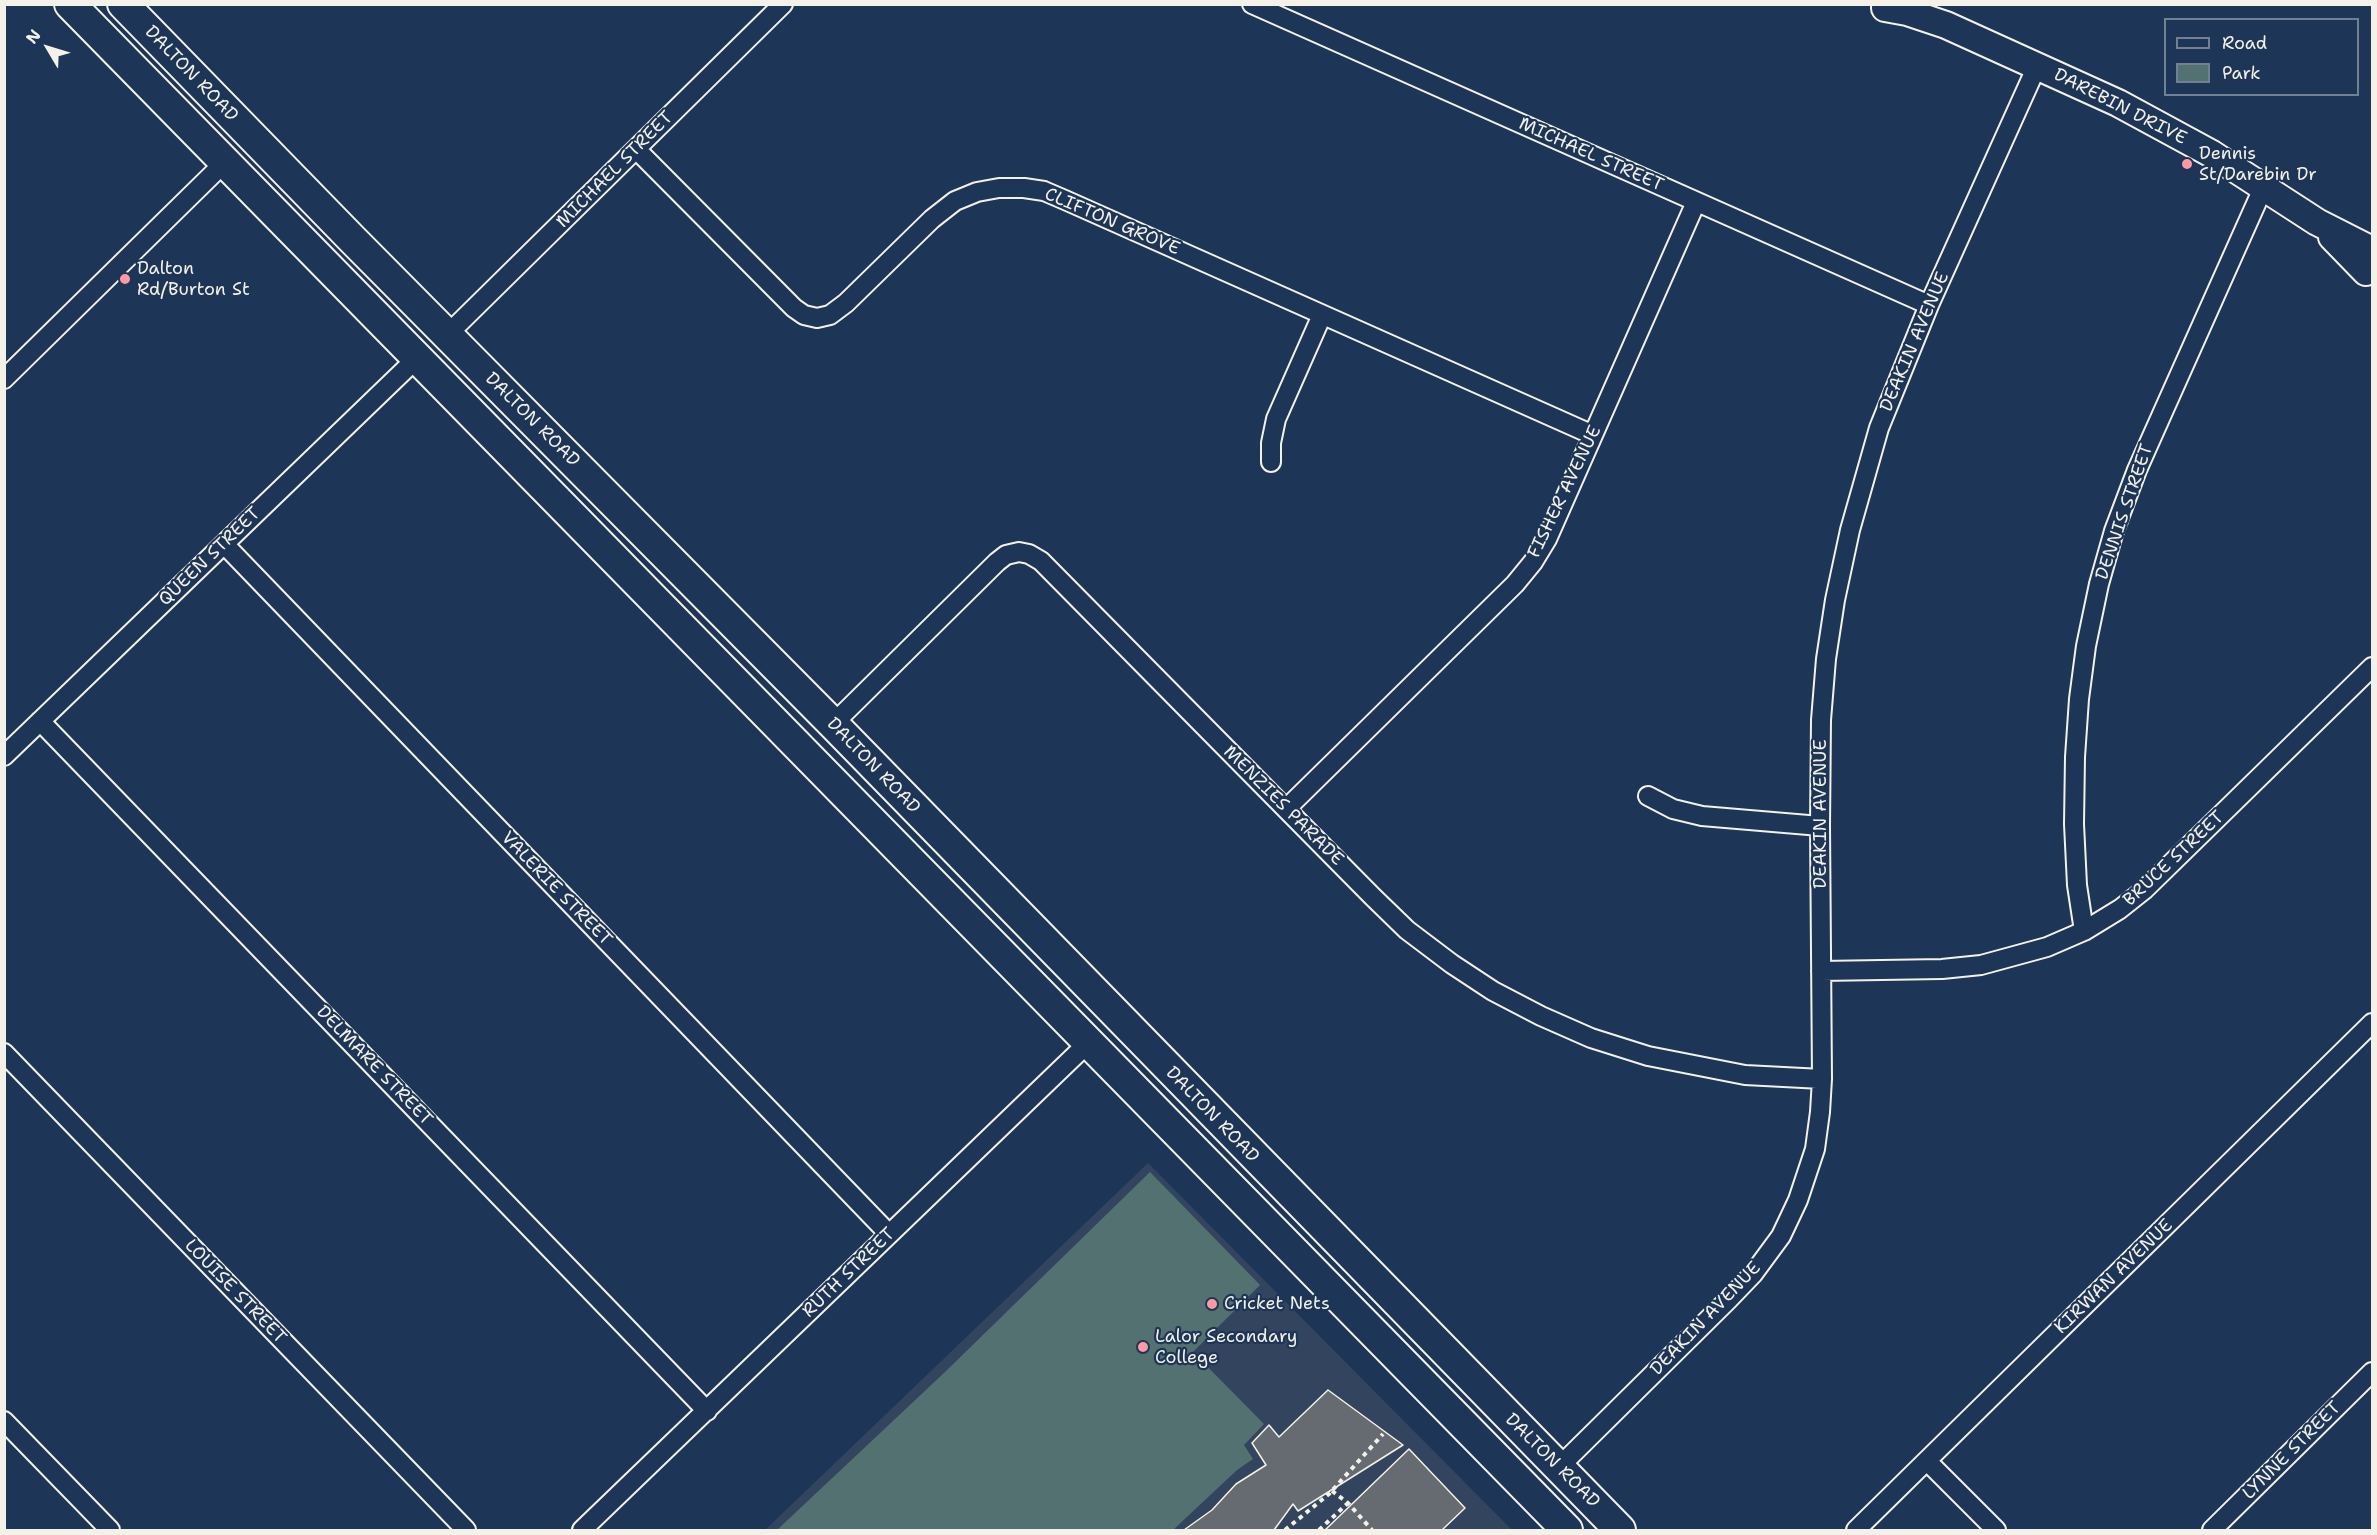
<!DOCTYPE html>
<style>
body{margin:0}
#map{position:relative;width:2377px;height:1535px;overflow:hidden;background:#1d3557;font-family:"Shantell Sans",sans-serif}
canvas{display:block}
.frame{position:absolute;inset:0;border:6px solid #f4f1e8;pointer-events:none}
.legend{position:absolute;left:2164px;top:18px;width:195px;height:78px;box-sizing:border-box;background:#1d3557;border:2px solid #738091;margin:0;padding:8px 10px;list-style:none;font-size:18px;color:#f4f1e8}
.legend li{display:flex;align-items:center;gap:12px;height:30px}
.legend b{width:30px;border:2px solid #738091}
.north{position:absolute;left:18px;top:18px;width:60px;height:60px;-webkit-text-stroke:4px #1d3557;paint-order:stroke;rotate:308deg;font-size:16px;font-weight:700;line-height:24px;text-align:center;color:#f4f1e8}
.north::after{content:'';display:block;margin:auto;width:21px;height:27px;background:#f4f1e8;clip-path:polygon(50% 0,100% 100%,50% 72%,0 100%)}
</style>
<div id="map">
<canvas width="2377" height="1535"></canvas>
<div class="frame"></div>
<ul class="legend">
<li><b style="height:8px;background:#1d3557"></b>Road</li>
<li><b style="height:16px;background:#537170"></b>Park</li>
</ul>
<div class="north">N</div>
</div>
<script>
const ctx = document.querySelector('canvas').getContext('2d');
ctx.lineJoin = 'round';
function paint(path, color) {
  ctx.fillStyle = color;
  ctx.fill(path, 'evenodd');
}
function toPath(rows) {
  const path = new Path2D();
  for (const r of rows) {
    path.moveTo(r[0], r[1]);
    for (let i = 2; i < r.length; i += 2) path.lineTo(r[i], r[i + 1]);
  }
  return path;
}
function trace(path, color, width, dash) {
  ctx.strokeStyle = color;
  ctx.lineWidth = width;
  ctx.lineCap = dash ? 'butt' : 'round';
  ctx.setLineDash(dash || []);
  ctx.stroke(path);
}
function drawText(font, color, halo, rows, align = 'center') {
  ctx.font = font + ' "Shantell Sans",sans-serif';
  ctx.lineWidth = 4.5;
  ctx.setLineDash([]);
  ctx.textBaseline = 'middle';
  ctx.strokeStyle = halo;
  ctx.fillStyle = color;
  for (const [text, x, y, turn = 0] of rows) {
    ctx.save();
    ctx.translate(x, y);
    ctx.rotate((+turn || 0) * Math.PI / 180);
    ctx.textAlign = isNaN(turn) ? turn : align;
    if (halo) ctx.strokeText(text, 0, 0);
    ctx.fillText(text, 0, 0);
    ctx.restore();
  }
}
const built = toPath([
 [1148,1163,1512,1530,765,1530]
]);
const green = toPath([
 [1150,1172,1260,1285,1193,1352,1264,1424,1244,1445,1253,1459,1237,1470,1173,1530,777,1530,945,1372]
]);
const building = toPath([
 [1328,1390,1403,1445,1298,1511,1293,1504,1274,1530,1184,1530,1212,1510,1236,1484,1266,1465,1252,1443,1269,1425,1279,1437,1328,1390],
 [1409,1449,1465,1508,1442,1530,1325,1530,1409,1449]
]);
const path = toPath([
 [1332,1491,1348,1503,1372,1530],
 [1285,1530,1329,1494,1383,1434],
 [1319,1530,1348,1503]
]);
const street = toPath([
 [1252,4,1929,305],
 [636,149,794,308,804,315,817,318,830,315,846,303,932,219,955,201,977,192,999,188,1024,188,1044,191,1065,200,1593,435],
 [447,335,783,4],
 [4,379,224,163],
 [1271,462,1271,443,1276,419,1322,315],
 [224,544,889,1234],
 [40,721,707,1411],
 [833,724,997,562,1006,555,1019,552,1029,554,1041,561,1373,897,1407,930,1452,964,1493,991,1541,1016,1591,1038,1648,1056,1745,1075,1822,1079],
 [4,756,416,359],
 [1648,796,1673,809,1702,816,1820,826],
 [1286,809,1515,584,1533,562,1547,539,1696,202],
 [2084,931,2077,885,2074,824,2075,757,2079,699,2086,646,2099,584,2114,531,2137,470,2264,186],
 [1821,971,1942,969,1981,965,2047,947,2084,931,2120,909,2144,890,2372,667],
 [4,1053,466,1530],
 [4,1421,110,1530],
 [1927,1461,1996,1530],
 [1559,1467,1729,1299,1753,1274,1781,1236,1798,1200,1815,1149,1820,1112,1822,1079,1820,826,1821,720,1826,659,1835,600,1850,530,1879,428,1929,305,2037,66],
 [582,1530,1088,1043],
 [1856,1530,2372,1023],
 [2212,1530,2372,1372]
]);
const secondary = toPath([
 [1885,8,1907,12,1946,25,2118,103,2212,154,2317,222,2372,250],
 [2332,237,2366,272]
]);
const primary = toPath([
 [70,4,1567,1530],
 [123,4,353,240,833,724,1620,1530]
]);
const markers = [
 [2187,164,6,"#ff9aa2"],
 [125,279,6,"#ff9aa2"],
 [1212,1304,6,"#ff9aa2"],
 [1143,1347,6,"#ff9aa2"]
];
const streetNames = [
 ["DALTON ROAD",191,74,46],
 ["DAREBIN DRIVE",2120,107,27],
 ["MICHAEL STREET",1591,155,24],
 ["MICHAEL STREET",615,170,-45],
 ["CLIFTON GROVE",1112,222,23],
 ["DEAKIN AVENUE",1915,342,-67],
 ["DALTON ROAD",532,420,45],
 ["FISHER AVENUE",1565,492,-64],
 ["DENNIS STREET",2125,512,-71],
 ["QUEEN STREET",210,557,-44],
 ["DALTON ROAD",873,766,46],
 ["MENZIES PARADE",1283,806,45],
 ["DEAKIN AVENUE",1821,814,-90],
 ["BRUCE STREET",2174,859,-43],
 ["VALERIE STREET",556,889,46],
 ["DELMARE STREET",374,1066,46],
 ["DALTON ROAD",1212,1115,46],
 ["RUTH STREET",849,1273,-44],
 ["KIRWAN AVENUE",2114,1277,-44],
 ["LOUISE STREET",235,1292,46],
 ["DEAKIN AVENUE",1706,1319,-46],
 ["LYNNE STREET",2292,1451,-45],
 ["DALTON ROAD",1552,1461,45]
];
const poiNames = [
 ["Dennis",2199,154],
 ["St/Darebin Dr",2199,175],
 ["Dalton",137,269],
 ["Rd/Burton St",137,290],
 ["Cricket Nets",1224,1304],
 ["Lalor Secondary",1155,1337],
 ["College",1155,1358]
];
paint(built, '#33455e');
paint(green, '#537170');
paint(building, '#656b70');
trace(building, '#f4f1e8', 1.5);
trace(street, '#f4f1e8', 22);
trace(secondary, '#f4f1e8', 30);
trace(primary, '#f4f1e8', 34);
trace(path, '#f4f1e8', 4, [4.5, 4.5]);
trace(street, '#1d3557', 18);
trace(secondary, '#1d3557', 26);
trace(primary, '#1d3557', 30);
for (const [x, y, r, color] of markers) {
  const dot = new Path2D();
  dot.arc(x, y, r, 0, 2 * Math.PI);
  ctx.fillStyle = color;
  ctx.fill(dot);
  trace(dot, '#1d3557', 2);
}
drawText('18px', '#f4f1e8', '#1d3557', streetNames);
drawText('18px', '#f4f1e8', '#1d3557', poiNames, 'left');
</script>
